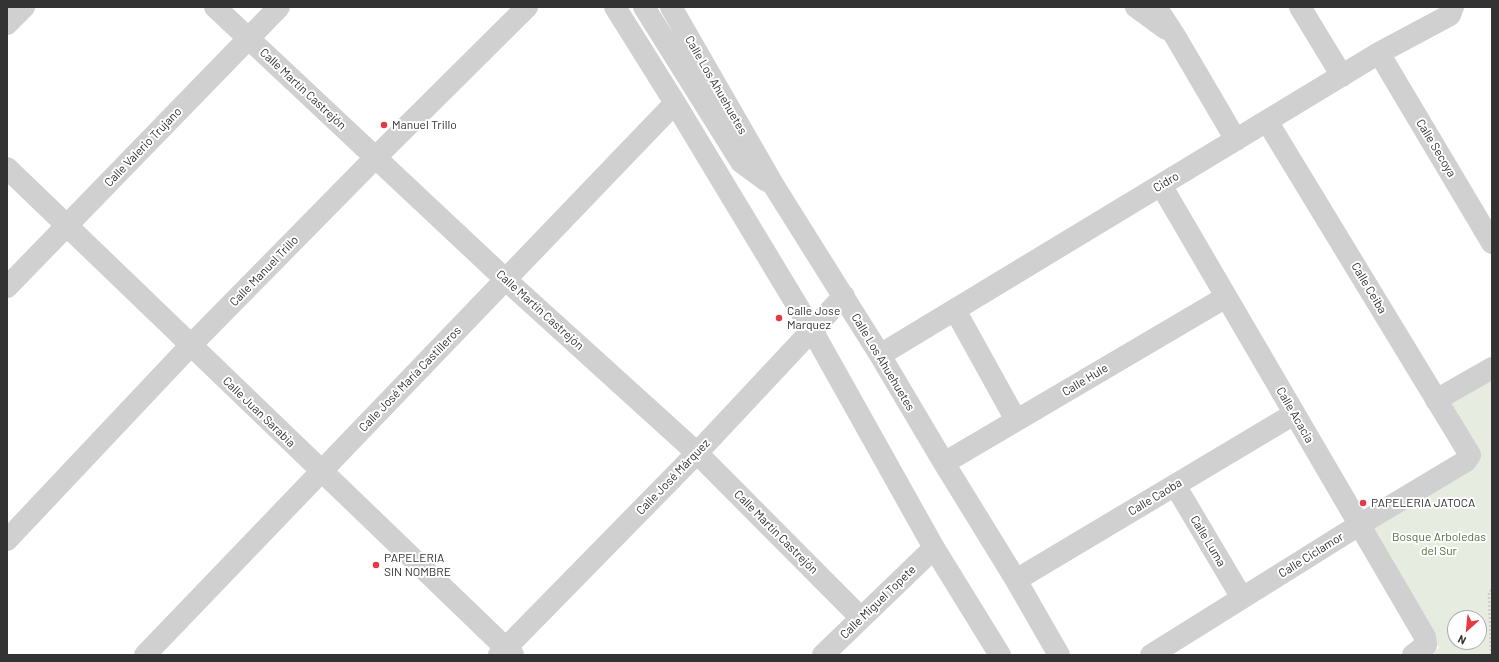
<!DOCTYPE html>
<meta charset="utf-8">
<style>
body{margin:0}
#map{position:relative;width:1499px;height:662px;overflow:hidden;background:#fff;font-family:Barlow,sans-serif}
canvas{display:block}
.frame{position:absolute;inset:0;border:8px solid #333;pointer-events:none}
.north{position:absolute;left:1447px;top:610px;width:40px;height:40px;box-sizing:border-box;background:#fff;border:1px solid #adadad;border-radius:50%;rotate:207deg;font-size:11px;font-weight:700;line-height:16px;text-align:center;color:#333}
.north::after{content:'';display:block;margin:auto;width:14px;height:18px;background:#e63946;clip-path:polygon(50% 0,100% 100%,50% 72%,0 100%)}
</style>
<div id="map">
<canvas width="1499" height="662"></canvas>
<div class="frame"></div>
<div class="north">N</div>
</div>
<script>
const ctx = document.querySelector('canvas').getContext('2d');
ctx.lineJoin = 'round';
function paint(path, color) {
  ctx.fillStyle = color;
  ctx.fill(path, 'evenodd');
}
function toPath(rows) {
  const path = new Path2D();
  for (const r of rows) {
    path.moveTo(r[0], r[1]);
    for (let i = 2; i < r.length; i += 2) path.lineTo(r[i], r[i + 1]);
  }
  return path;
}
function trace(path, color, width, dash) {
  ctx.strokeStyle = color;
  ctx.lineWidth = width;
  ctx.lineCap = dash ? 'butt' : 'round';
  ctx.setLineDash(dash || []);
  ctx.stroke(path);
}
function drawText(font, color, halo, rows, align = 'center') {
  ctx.font = font + ' Barlow,sans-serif';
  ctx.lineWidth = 4;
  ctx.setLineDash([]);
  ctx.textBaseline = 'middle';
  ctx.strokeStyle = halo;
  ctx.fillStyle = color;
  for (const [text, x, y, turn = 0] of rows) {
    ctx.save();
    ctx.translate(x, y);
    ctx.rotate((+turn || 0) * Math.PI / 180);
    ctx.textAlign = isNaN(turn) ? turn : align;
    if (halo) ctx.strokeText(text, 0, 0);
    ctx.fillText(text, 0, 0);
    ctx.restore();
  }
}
const green = toPath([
 [1492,374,1492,655,1429,655,1439,648,1366,524,1481,457,1448,402],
 [1455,618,1479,618,1479,642,1455,642]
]);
const path = toPath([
 [1491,655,1489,593,1492,589]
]);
const minor = toPath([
 [215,7,505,279,697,453,861,618],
 [615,7,675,103,812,330,934,548,1000,655],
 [644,7,741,162,767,181],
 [671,7,774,186,880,355,944,463,1016,580,1059,655],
 [1136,7,1166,29],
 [1156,7,1175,36,1236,140],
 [1300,7,1342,76],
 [7,24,24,7],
 [1379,53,1492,243],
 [7,168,513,655],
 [1161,185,1425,637,1426,645,1413,655],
 [7,287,279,7],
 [955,310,1016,420],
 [880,355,1379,53,1450,15,1453,7],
 [1436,400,1492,368],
 [944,463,1226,297],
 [1175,485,1242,598],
 [7,540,191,345,376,157,527,7],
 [1016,580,1294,414],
 [145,655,675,103],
 [499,655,697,453,844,296],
 [823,655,934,548],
 [1151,655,1359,525,1466,461,1470,455,1267,121]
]);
const markers = [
 [384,125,4,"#e63946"],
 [779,318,4,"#e63946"],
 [1363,503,4,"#e63946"],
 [376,565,4,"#e63946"]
];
const streetNames = [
 ["Calle Los Ahuehuetes",716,85,60],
 ["Calle Martín Castrejón",303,89,43],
 ["Calle Valerio Trujano",143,147,-46],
 ["Calle Secoya",1436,148,59],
 ["Cidro",1166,182,-31],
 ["Calle Manuel Trillo",264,271,-46],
 ["Calle Ceiba",1369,288,59],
 ["Calle Martín Castrejón",540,310,42],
 ["Calle Los Ahuehuetes",883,362,59],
 ["Calle José María Castilleros",410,379,-46],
 ["Calle Hule",1085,380,-31],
 ["Calle Juan Sarabia",259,412,44],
 ["Calle Acacia",1295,415,60],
 ["Calle José Márquez",673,477,-46],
 ["Calle Caoba",1155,497,-31],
 ["Calle Martín Castrejón",776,532,45],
 ["Calle Luma",1208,541,59],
 ["Calle Ciclamor",1311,555,-32],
 ["Calle Miguel Topete",878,602,-44]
];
const poiNames = [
 ["Manuel Trillo",392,125],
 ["Calle Jose",787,311],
 ["Marquez",787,325],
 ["PAPELERIA JATOCA",1371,503],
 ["PAPELERIA",384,558],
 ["SIN NOMBRE",384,572]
];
const parkNames = [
 ["Bosque Arboledas",1439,537],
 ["del Sur",1439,551]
];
paint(green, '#e6ecdf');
trace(path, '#cdcdcd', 2.5, [2, 2]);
trace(minor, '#d0d0d0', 22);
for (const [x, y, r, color] of markers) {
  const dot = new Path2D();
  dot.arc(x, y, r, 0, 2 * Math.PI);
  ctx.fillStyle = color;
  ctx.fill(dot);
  trace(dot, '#fff', 1.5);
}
drawText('12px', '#333', '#fff', streetNames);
drawText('12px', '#333', '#fff', poiNames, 'left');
drawText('12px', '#56703f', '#fff', parkNames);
</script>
